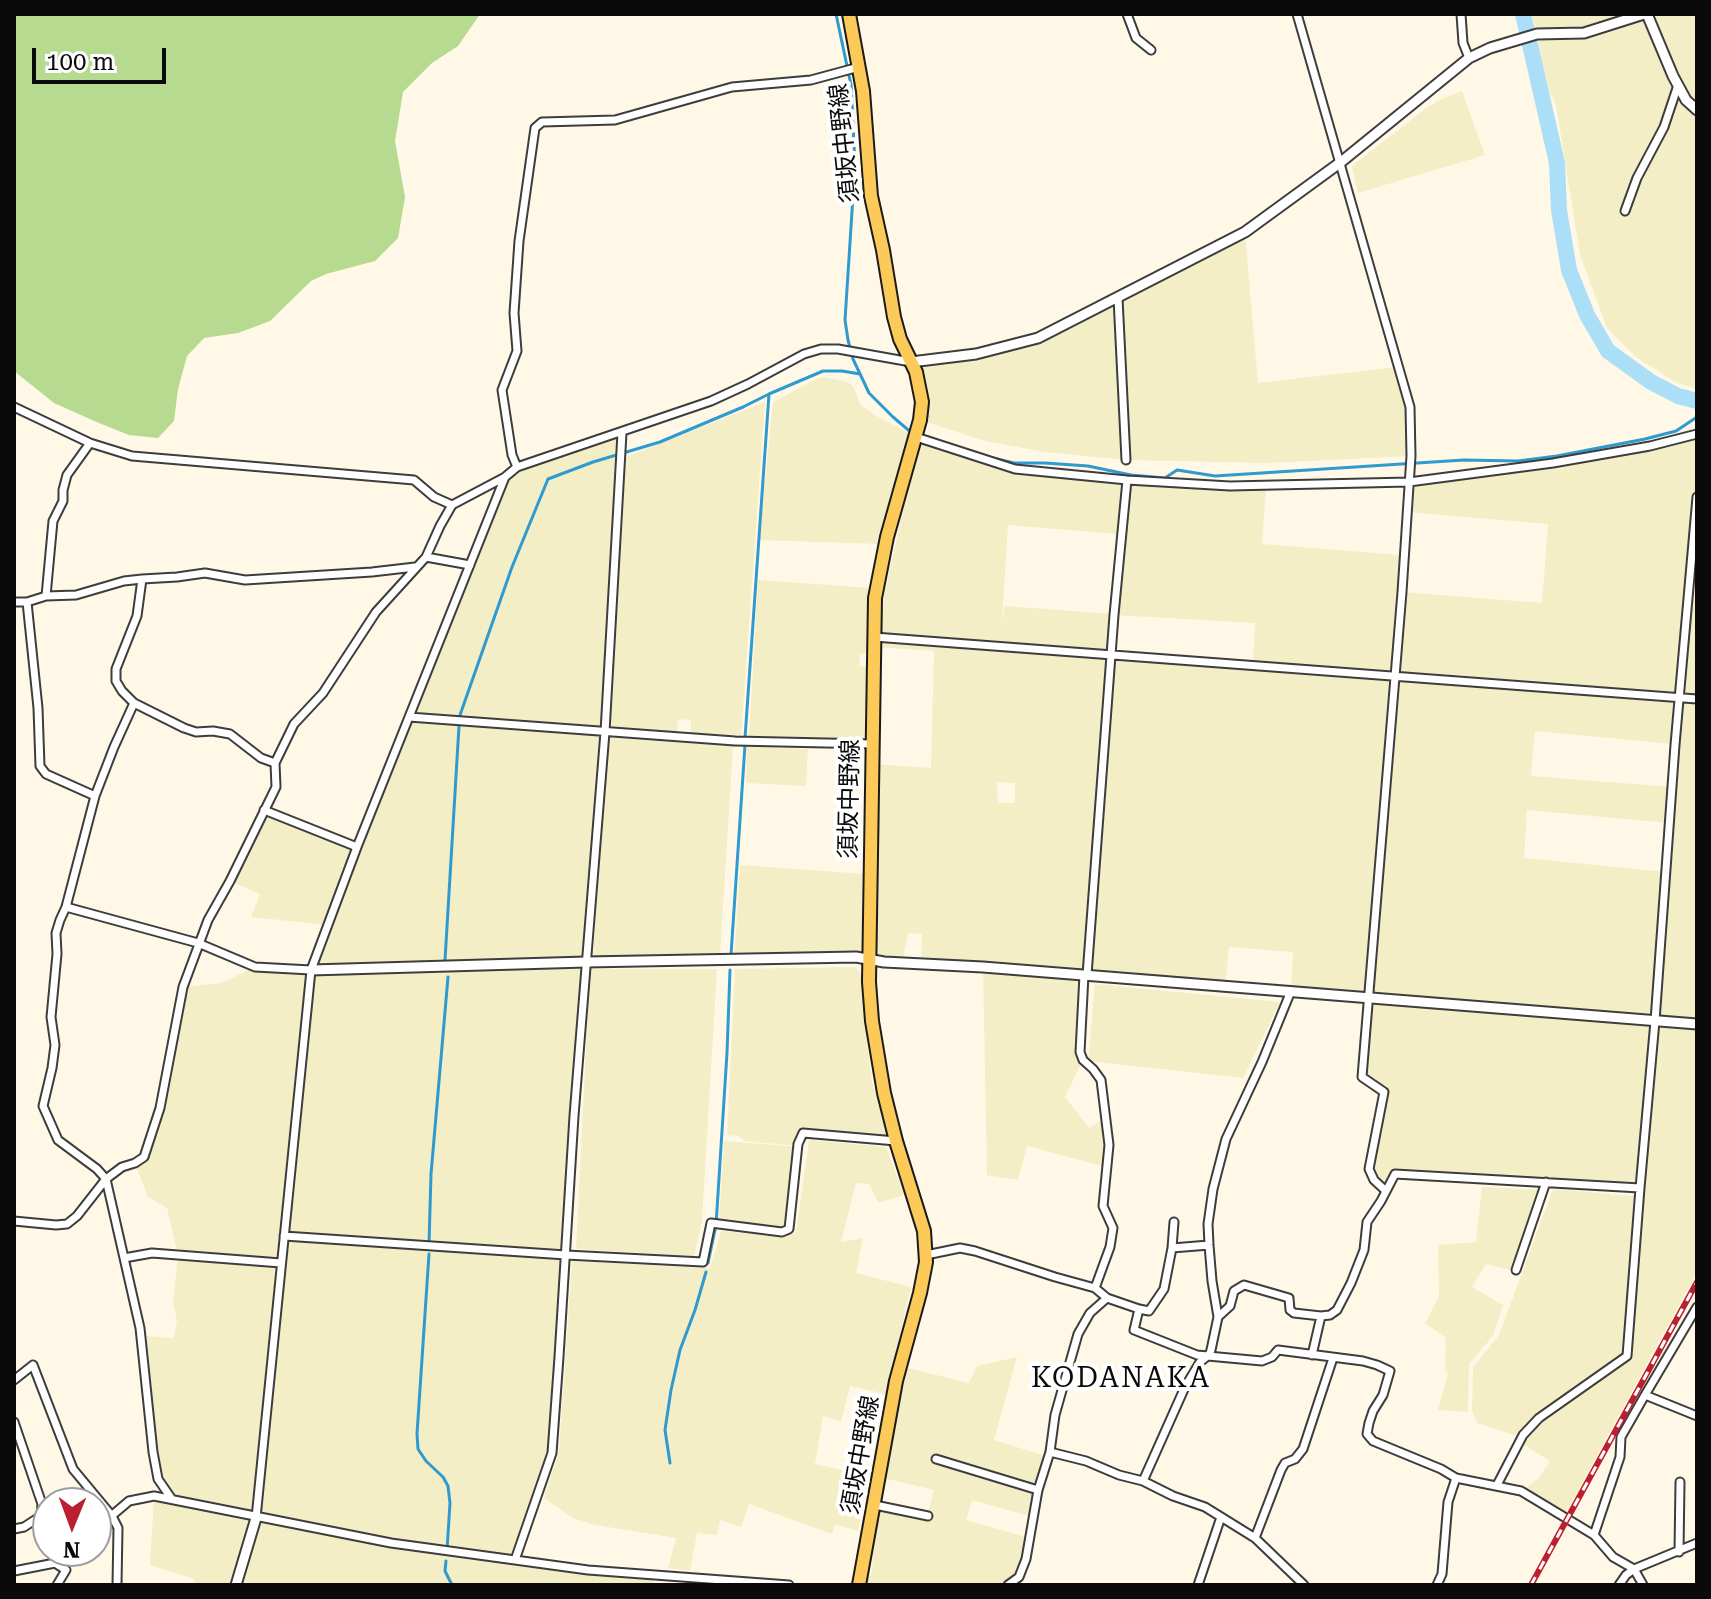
<!DOCTYPE html>
<meta charset="utf-8">
<style>
body{margin:0}
#map{position:relative;width:1711px;height:1599px;overflow:hidden;background:#fff8e6;font-family:"Roboto Serif",serif}
canvas{display:block}
.frame{position:absolute;inset:0;border:16px solid #0a0a0a;pointer-events:none}
.north{position:absolute;left:32px;top:1487px;width:80px;height:80px;box-sizing:border-box;background:#fff;border:2px solid #9d9d9d;border-radius:50%;rotate:181deg;font-size:22px;font-weight:700;line-height:32px;text-align:center;color:#0a0a0a}
.north::after{content:'';display:block;margin:auto;width:28px;height:36px;background:#bb2031;clip-path:polygon(50% 0,100% 100%,50% 72%,0 100%)}
.scale{position:absolute;left:32px;top:48px;width:134px;height:36px;box-sizing:border-box;border:4px solid #0a0a0a;border-top:0;padding-left:10px;font-size:24px;line-height:28px;white-space:nowrap;color:#0a0a0a;-webkit-text-stroke:6px #fff;paint-order:stroke}
</style>
<div id="map">
<canvas width="1711" height="1599"></canvas>
<div class="frame"></div>
<div class="north">N</div>
<div class="scale">100 m</div>
</div>
<script>
const ctx = document.querySelector('canvas').getContext('2d');
ctx.lineJoin = 'round';
function paint(path, color) {
  ctx.fillStyle = color;
  ctx.fill(path, 'evenodd');
}
function toPath(rows) {
  const path = new Path2D();
  for (const r of rows) {
    path.moveTo(r[0], r[1]);
    for (let i = 2; i < r.length; i += 2) path.lineTo(r[i], r[i + 1]);
  }
  return path;
}
function trace(path, color, width, dash) {
  ctx.strokeStyle = color;
  ctx.lineWidth = width;
  ctx.lineCap = dash ? 'butt' : 'round';
  ctx.setLineDash(dash || []);
  ctx.stroke(path);
}
function drawText(font, color, halo, rows, align = 'center') {
  ctx.font = font + ' "Roboto Serif","Noto Sans JP",serif';
  ctx.lineWidth = 8;
  ctx.setLineDash([]);
  ctx.textBaseline = 'middle';
  ctx.strokeStyle = halo;
  ctx.fillStyle = color;
  for (const [text, x, y, turn = 0] of rows) {
    ctx.save();
    ctx.translate(x, y);
    ctx.rotate((+turn || 0) * Math.PI / 180);
    ctx.textAlign = isNaN(turn) ? turn : align;
    if (halo) ctx.strokeText(text, 0, 0);
    ctx.fillText(text, 0, 0);
    ctx.restore();
  }
}
const farmland = toPath([
 [1532,14,1697,14,1697,389,1675,382,1636,357,1607,328,1580,255,1556,105,1547,86],
 [1462,91,1485,155,1358,193,1352,166,1425,109,1439,100],
 [1245,232,1258,383,1398,367,1410,407,1411,456,1267,463,1126,460,1045,452,985,441,920,420,911,362,1038,338],
 [825,377,848,382,853,386,861,405,875,415,916,437,1015,473,1121,485,1117,534,1008,525,1002,623,1005,606,1114,614,1130,485,1224,490,1266,489,1262,544,1400,555,1392,675,1395,677,1402,592,1542,603,1548,524,1407,512,1409,482,1553,463,1697,434,1697,1272,1563,1518,1521,1491,1538,1479,1550,1461,1519,1442,1539,1418,1627,1356,1639,1189,1395,1174,1386,1191,1369,1169,1384,1092,1362,1077,1368,998,1291,991,1293,952,1229,947,1225,986,1084,975,1083,1060,1065,1097,1089,1128,1106,1118,1106,1167,1027,1146,1018,1180,987,1175,983,967,921,963,922,934,908,933,902,962,870,959,872,764,931,768,934,651,875,647,882,636,884,595,902,516,914,444,880,544,759,540,773,402,818,378],
 [1115,615,1255,623,1253,665,1112,654],
 [1535,731,1674,744,1672,787,1531,776],
 [997,782,1015,783,1015,803,998,803],
 [1527,810,1669,823,1666,872,1524,858],
 [765,402,741,737,691,733,691,720,678,719,677,733,610,728,626,457],
 [622,433,605,732,552,1453,515,1560,654,1575,653,1585,194,1585,194,1579,150,1565,154,1496,170,1498,158,1479,141,1336,174,1338,177,1320,173,1303,178,1255,167,1208,148,1197,135,1163,144,1157,160,1108,183,987,221,983,255,967,310,970,327,925,251,917,260,894,230,881,264,810,357,847,505,477,517,467],
 [758,580,872,588,869,653,860,654,859,666,868,667,867,742,749,738],
 [608,737,733,746,720,954,593,957],
 [747,746,808,749,806,786,746,783],
 [740,865,866,874,865,948,855,957,734,960],
 [855,967,862,975,867,1041,872,1081,889,1141,804,1134,800,1146,745,1141,738,1136,727,1135,735,969],
 [590,969,717,969,702,1221,694,1256,576,1249],
 [1095,984,1280,1002,1243,1078,1088,1061],
 [809,1140,886,1147,904,1195,878,1203,869,1184,856,1183,841,1242,863,1238,856,1273,911,1287,886,1394,850,1386,841,1422,823,1416,815,1464,869,1476,858,1531,835,1524,832,1534,749,1504,741,1527,720,1520,717,1535,697,1533,690,1571,668,1568,676,1538,595,1525,573,1518,544,1498,559,1452,572,1261,710,1268,721,1231,783,1237,796,1232],
 [724,1141,800,1147,789,1222,782,1227,719,1220],
 [1482,1187,1540,1190,1510,1270,1486,1264,1472,1287,1503,1305,1493,1336,1469,1364,1468,1412,1438,1410,1448,1374,1445,1369,1446,1338,1425,1323,1439,1297,1438,1245,1476,1242],
 [1553,1189,1634,1196,1623,1356,1533,1417,1517,1436,1477,1423,1472,1411,1473,1367,1499,1335],
 [1017,1357,994,1440,1049,1457,1033,1517,972,1500,966,1520,1030,1538,1019,1577,1008,1585,861,1585,872,1573,875,1505,927,1516,934,1490,879,1477,900,1366,969,1383,977,1366]
]);
const forest = toPath([
 [14,14,480,14,458,46,432,63,403,92,395,141,405,197,398,238,375,261,326,274,311,281,270,321,238,333,204,338,187,356,178,389,174,421,158,438,129,435,99,423,54,403,14,371]
]);
const stream = toPath([
 [836,14,851,85,855,165,845,320,848,340,853,359,869,393,893,417,913,434],
 [985,456,1014,463,1045,463,1088,466,1131,475,1165,478,1177,470,1215,476,1464,460,1518,461,1557,456,1645,439,1676,431,1697,417],
 [460,715,512,567,548,479,593,462,660,442,743,407,769,394,823,371,842,371,860,374],
 [745,738,769,394],
 [731,955,745,745],
 [445,960,459,726],
 [429,1244,431,1174,448,977],
 [429,1254,417,1434,418,1449,426,1461,443,1477,448,1486,450,1503,447,1550],
 [708,1263,716,1225,727,1053,730,970],
 [670,1463,665,1430,671,1390,680,1350,695,1310,706,1272],
 [446,1561,445,1571,452,1585]
]);
const river = toPath([
 [1523,14,1557,163,1559,210,1569,270,1587,315,1608,351,1651,382,1678,396,1697,401]
]);
const minor = toPath([
 [1127,14,1136,38,1151,50],
 [1297,14,1410,407,1411,456,1402,592,1362,1077,1384,1092,1369,1169,1374,1180,1386,1191],
 [1461,14,1463,43,1469,58],
 [1625,211,1637,178,1664,127,1678,85],
 [1118,298,1126,460],
 [14,407,90,443,132,456,414,480,434,497,452,505],
 [916,437,1015,469,1127,480,1230,486,1409,482,1553,463,1650,446,1697,434],
 [517,467,512,455,502,390,517,351,514,313,519,241,535,128,542,122,615,120,732,87,811,80,859,67],
 [426,557,470,565],
 [142,579,137,616,116,669,116,681,122,691,134,703,184,728,196,732,213,731,230,734,261,758,275,763],
 [46,596,53,521,63,501,63,490,67,475,90,443],
 [14,602,27,602,46,596,76,595,124,581,142,579,177,577,205,573,245,580,372,572,415,567],
 [27,602,38,708,40,766,46,774,95,796],
 [874,637,1697,699],
 [134,703,114,747,95,796,66,907,60,920,56,933,57,954,51,1017,55,1045,52,1068,43,1106,58,1140,97,1169,106,1179,140,1328,153,1452,158,1479,171,1498],
 [409,717,735,741,872,744],
 [264,810,357,847],
 [66,907,198,943,255,967,311,970],
 [1087,975,1114,615,1127,480],
 [14,1221,56,1225,67,1224,77,1216,106,1179,122,1167,135,1163,144,1157,160,1108,183,987,208,920,230,881,276,787,275,763,294,724,323,693,376,612,426,557,440,526,452,505,505,477],
 [284,1236,566,1255,703,1262,711,1223,782,1232,789,1229,798,1144,803,1133,896,1141],
 [1172,1248,1209,1245],
 [926,1255,960,1248,975,1251,1055,1277,1095,1288,1110,1247,1113,1228,1103,1206,1109,1145,1101,1080,1093,1069,1083,1060,1080,1052,1084,975],
 [124,1258,152,1253,281,1263],
 [1516,1270,1546,1182],
 [1095,1288,1107,1298,1139,1309,1149,1311,1164,1289,1172,1248,1174,1222],
 [1139,1309,1134,1330,1197,1355,1262,1361,1272,1357,1278,1350,1363,1361,1377,1365,1390,1371,1383,1395,1373,1411,1369,1423,1367,1434,1373,1441,1441,1469,1456,1478,1521,1491,1594,1535,1613,1557,1634,1569,1643,1585],
 [1218,1317,1230,1306,1234,1291,1244,1285,1289,1298,1290,1310,1294,1313,1321,1316,1330,1315,1337,1310,1351,1283,1364,1250,1367,1222,1381,1201,1395,1174,1640,1188],
 [1312,1355,1321,1316],
 [14,1380,33,1365,73,1469,112,1516,118,1528,117,1585],
 [1645,1395,1697,1307],
 [14,1422,42,1504,41,1516,24,1527,14,1529],
 [1050,1452,1086,1461,1119,1475,1143,1481,1173,1496,1205,1507,1255,1538,1304,1585],
 [936,1459,1038,1490],
 [1143,1481,1185,1387,1200,1362,1209,1355,1211,1350,1218,1317,1212,1281,1209,1245,1208,1224,1213,1189,1226,1139,1262,1062,1291,991],
 [1497,1485,1523,1435,1539,1418,1627,1356,1640,1188,1655,1021,1675,745,1697,497],
 [875,1505,928,1516],
 [256,1518,311,970,357,847,505,477,517,467,711,401,748,384,804,354,821,349,838,349,911,362],
 [96,1529,129,1501,154,1496,391,1543,588,1570,789,1585],
 [1594,1535,1620,1457,1621,1437,1645,1395,1697,1416],
 [1255,1538,1281,1470,1285,1463,1295,1459,1303,1449,1333,1358],
 [1679,1552,1680,1482],
 [515,1560,552,1453,559,1357,574,1116,605,732,622,433],
 [55,1563,66,1570,57,1585],
 [14,1571,55,1563,70,1551],
 [1008,1585,1019,1577,1026,1559,1038,1490,1050,1452,1055,1415,1078,1334,1090,1313,1107,1298],
 [1198,1585,1221,1517],
 [1437,1585,1442,1574,1448,1502,1456,1478],
 [1619,1585,1626,1575,1634,1569,1697,1543]
]);
const tertiary = toPath([
 [1647,14,1673,76,1686,100,1697,110],
 [911,362,976,354,1038,338,1245,232,1341,162,1469,58,1490,48,1537,34,1584,33,1644,14],
 [311,970,586,962,856,957,884,962,983,967,1697,1024],
 [236,1585,256,1518]
]);
const primary = toPath([
 [849,14,863,91,871,196,883,250,894,317,900,339,916,372,922,402,920,420,887,537,875,598,869,982,872,1021,884,1093,896,1141,924,1231,926,1262,920,1293,896,1381,859,1585]
]);
const rail = toPath([
 [1531,1585,1697,1282]
]);
const streetNames = [
 ["須坂中野線",845,143,-96],
 ["須坂中野線",850,799,-89],
 ["須坂中野線",861,1455,-80]
];
const quarterNames = [
 ["KODANAKA",1121,1379]
];
paint(farmland, '#f4eec7');
paint(forest, '#b6da8f');
trace(stream, '#2f9ad0', 3);
trace(river, '#aadff7', 16);
trace(minor, '#3d3d3d', 11);
trace(tertiary, '#3d3d3d', 13);
trace(primary, '#1b1b1b', 16);
trace(minor, '#fff', 7);
trace(tertiary, '#fff', 9);
trace(primary, '#fcca59', 12);
trace(rail, '#bb2031', 6);
trace(rail, '#fff', 3, [9]);
drawText('24px', '#0a0a0a', '#fff', streetNames);
ctx.letterSpacing = '2px';
drawText('28px', '#0a0a0a', '#fff', quarterNames);
ctx.letterSpacing = '0px';
</script>
